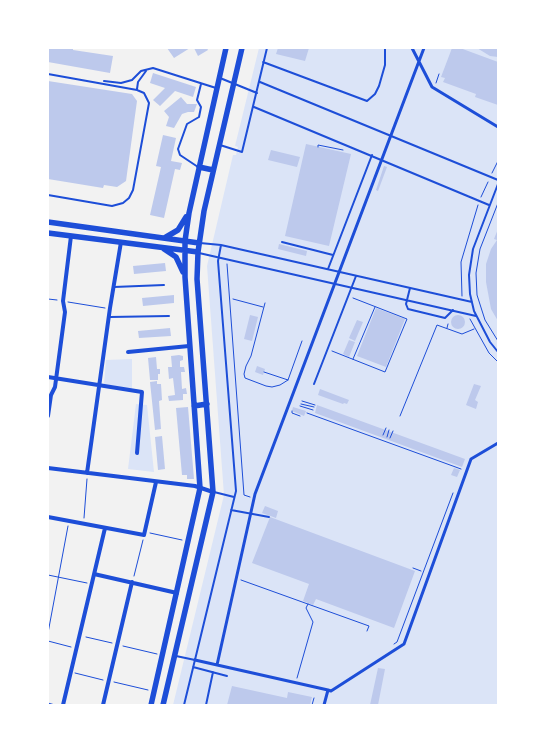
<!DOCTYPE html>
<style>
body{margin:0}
#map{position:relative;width:546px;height:753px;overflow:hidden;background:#f2f2f2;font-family:"IBM Plex Sans",sans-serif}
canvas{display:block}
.frame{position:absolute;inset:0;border:49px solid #fff;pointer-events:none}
</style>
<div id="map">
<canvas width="546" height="753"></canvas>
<div class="frame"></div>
</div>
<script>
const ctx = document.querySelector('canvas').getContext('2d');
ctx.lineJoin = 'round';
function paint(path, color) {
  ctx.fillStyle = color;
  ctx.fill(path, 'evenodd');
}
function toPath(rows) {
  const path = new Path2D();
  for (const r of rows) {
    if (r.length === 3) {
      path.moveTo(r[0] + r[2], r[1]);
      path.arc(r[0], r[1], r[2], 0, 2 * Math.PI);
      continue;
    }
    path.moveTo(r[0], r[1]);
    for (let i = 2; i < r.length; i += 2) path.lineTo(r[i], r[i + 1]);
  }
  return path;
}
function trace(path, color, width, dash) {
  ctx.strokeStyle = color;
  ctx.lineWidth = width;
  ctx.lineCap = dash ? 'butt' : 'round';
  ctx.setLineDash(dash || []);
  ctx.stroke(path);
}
const green = toPath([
 [259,48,498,48,498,705,173,705,224,495,207,266,233,155,236,155,238,147,235,146],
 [132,359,132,389,104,384,106,360],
 [136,404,147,405,154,472,128,469]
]);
const building = toPath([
 [48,48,73,48,73,50,113,56,110,73,48,62],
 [167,48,190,48,174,58],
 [194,48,207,48,208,50,198,56],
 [278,48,309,48,305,61,276,54],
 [452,48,460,48,498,62,498,105,475,97,476,94,443,82,445,78,441,77],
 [477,48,498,48,498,57,490,56],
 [153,73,196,87,193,97,175,91,160,106,153,100,165,88,150,83],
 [48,81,132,94,137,101,126,181,117,187,104,185,103,188,48,179],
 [181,97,187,104,197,104,194,112,188,112,182,114,174,128,166,126,169,117,164,111],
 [163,135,176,138,171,161,182,163,180,170,175,169,164,218,150,215,161,167,156,166],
 [306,144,351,154,329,246,285,236],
 [271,150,300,157,297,167,268,160],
 [384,166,387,167,378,191,376,190],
 [498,229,498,321,491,309,486,282,486,264,491,249,497,240,494,239],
 [279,244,307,251,306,256,278,249],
 [165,263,166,271,134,274,133,266],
 [174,295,174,303,143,306,142,298],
 [376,308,405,319,386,367,357,356],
 [458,322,7],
 [250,315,258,317,252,341,244,339],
 [357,320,363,322,355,341,349,338],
 [170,328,171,336,139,338,138,331],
 [349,340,355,342,349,357,343,354],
 [179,355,183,356,183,360,180,361,180,367,184,367,185,372,181,372,182,389,186,388,187,394,183,394,183,400,169,401,168,396,175,395,173,378,169,379,168,367,172,367,171,356],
 [156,357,157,369,160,369,160,374,158,374,158,380,150,380,148,358],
 [257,366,265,369,263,375,255,372],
 [157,381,157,384,161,384,162,400,159,401,161,429,155,430,150,382],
 [474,384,481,386,475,400,478,402,476,409,466,405],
 [320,389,349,400,347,404,344,403,343,404,318,395],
 [317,405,465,459,462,467,315,413],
 [188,407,194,479,187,479,187,475,182,475,176,408],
 [293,407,306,411,304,416,292,411],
 [162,436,165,469,158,470,155,437],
 [454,468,460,470,457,477,451,475],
 [265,506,278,511,276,518,262,513],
 [270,517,415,571,394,628,316,599,313,605,303,601,309,584,252,563],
 [378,668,385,669,378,705,370,705],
 [232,686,287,698,288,692,312,697,310,705,227,705]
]);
const path = toPath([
 [436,83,439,74],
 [318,147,318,145,343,150],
 [492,173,498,161],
 [481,197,488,182],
 [498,203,480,249,476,273,477,295,485,320,498,341],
 [227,264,244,495,250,497],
 [462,296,461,262,478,205],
 [48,299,57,300],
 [233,299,263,307],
 [68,302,105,308],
 [265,303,251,356,246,366,244,374,245,378,266,386,272,387,280,385,288,380,302,341],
 [470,319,489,353,498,362],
 [447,328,448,324],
 [332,351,385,372,407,319,353,298],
 [353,359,375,307],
 [264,372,288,380],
 [302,401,315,405],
 [301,404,314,407],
 [300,406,313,410],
 [292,411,292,413,300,416],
 [307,413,461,469],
 [400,416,437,325,462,334,474,329],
 [383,435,386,428],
 [387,437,389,430],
 [390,438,393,431],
 [84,518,87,479],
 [150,533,182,540],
 [413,568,421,571],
 [48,575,87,583],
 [134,576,143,540],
 [241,580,369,626,367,631],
 [48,633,68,526],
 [86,637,112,643],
 [48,641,71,647],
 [394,644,397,642,453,493],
 [123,646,157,654],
 [75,673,103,680],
 [297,678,313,622,306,608,308,604],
 [114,682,148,690],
 [48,703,55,705],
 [312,705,314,698]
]);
const service = toPath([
 [263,62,367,101,375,94,379,86,385,65,385,48],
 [48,74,137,90,144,93,149,103,133,190,129,198,123,203,112,206,48,195],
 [220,78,257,93],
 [104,81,121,83,132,80,141,71,153,68,216,88],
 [260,82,498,180],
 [137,89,138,82,146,71],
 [254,107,489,205],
 [220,145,242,152,267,48],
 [198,167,180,155,178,149,187,124,199,117,201,107,197,100,201,84],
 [498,184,473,249,469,275,470,294,474,311,490,342,498,352],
 [282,242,333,255],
 [200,243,221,245,472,302],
 [199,253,476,316],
 [328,269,372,155],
 [114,287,164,285],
 [410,288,406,304,408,309,445,318,453,310],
 [110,317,169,316],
 [314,384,356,276],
 [214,492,234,497],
 [231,510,269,517],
 [176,656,195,660],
 [193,667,227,676],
 [184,705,236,491,218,261,221,245],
 [206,705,213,672]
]);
const pedestrian = toPath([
 [412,48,432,87,498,127],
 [195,660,328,690],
 [217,665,255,494,424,48],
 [324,705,328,690,331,691,404,644,471,459,498,443]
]);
const minor = toPath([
 [128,352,189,346],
 [48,377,142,392,137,453],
 [48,416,51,395,55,387,65,312,63,301,71,236],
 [48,468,195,486,213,492],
 [87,473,110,308,121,242],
 [48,517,144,535,156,482],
 [94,574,177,593],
 [63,705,105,528],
 [103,705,132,582]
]);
const secondary = toPath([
 [199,167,213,170],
 [48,222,199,243],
 [48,233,198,252],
 [166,237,178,230,186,217],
 [164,249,176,257,183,272],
 [194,406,207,404],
 [151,705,200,488,185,277,185,241,189,213,226,48],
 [163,705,213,492,197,279,198,252,204,211,242,48]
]);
paint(green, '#dbe4f7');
paint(building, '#bdc9ec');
trace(path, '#1d4ed8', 1);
trace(service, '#1d4ed8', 2);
trace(pedestrian, '#1d4ed8', 3);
trace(minor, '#1d4ed8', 4);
trace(secondary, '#1d4ed8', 5.5);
</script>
